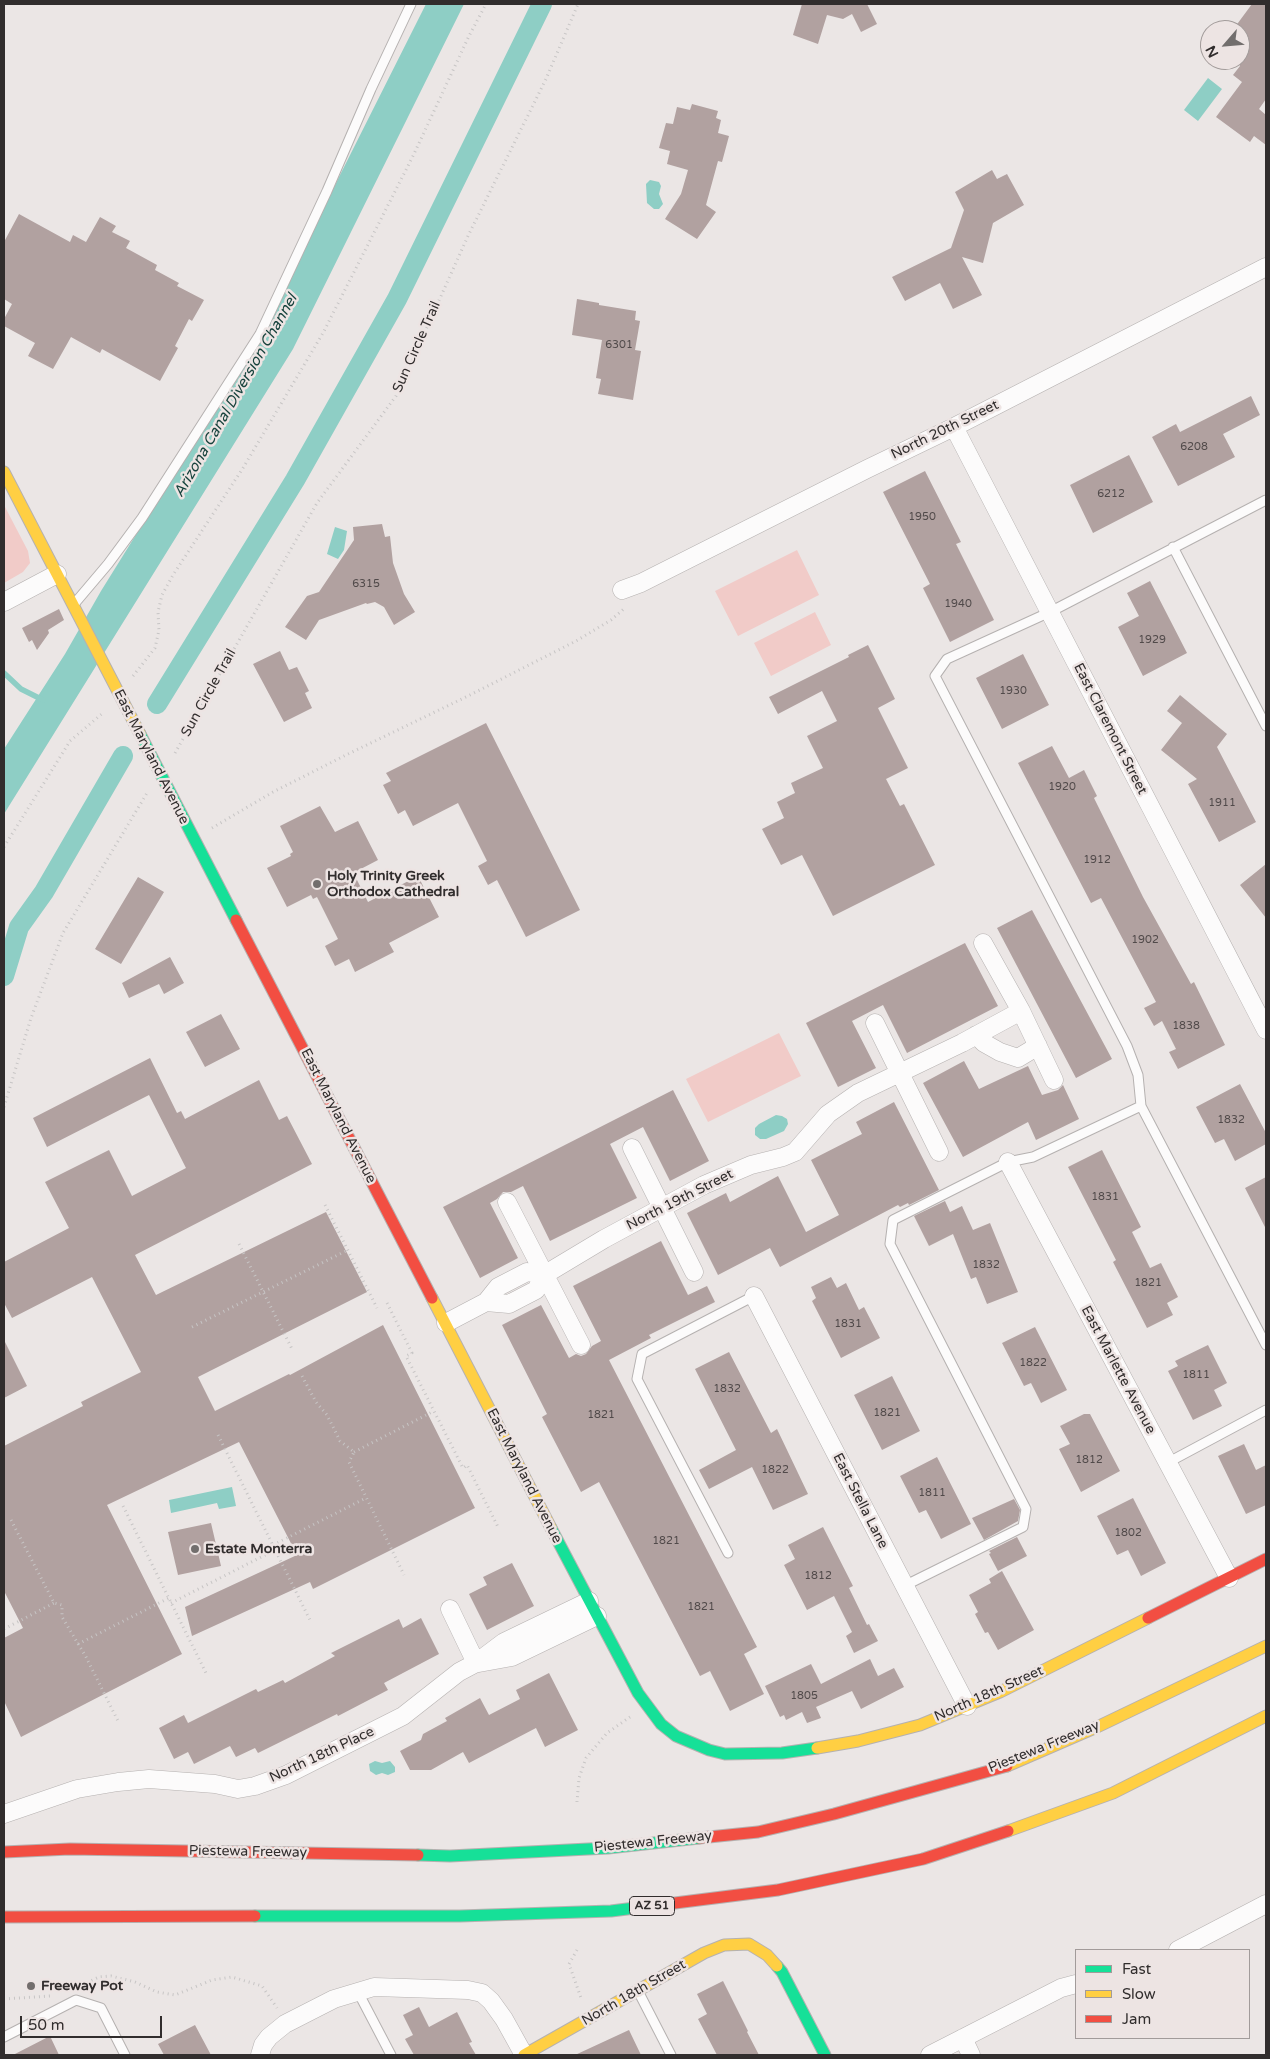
<!DOCTYPE html>
<style>
body{margin:0}
#map{position:relative;width:1270px;height:2059px;overflow:hidden;background:#ebe6e5;font-family:"Varela Round",sans-serif}
canvas{display:block}
.frame{position:absolute;inset:0;border:5px solid #312d2d;pointer-events:none}
.legend{position:absolute;left:1075px;top:1949px;width:175px;height:90px;box-sizing:border-box;background:#ede4e3;border:1px solid #a29b9a;margin:0;padding:6px 9px;list-style:none;font-size:15px;color:#312d2d}
.legend li{display:flex;align-items:center;gap:10px;height:25px}
.legend b{width:25px;border:1px solid #a29b9a}
.north{position:absolute;left:1200px;top:20px;width:50px;height:50px;box-sizing:border-box;background:#ede4e3;border:1px solid #a29b9a;border-radius:50%;rotate:243deg;font-size:14px;font-weight:700;line-height:20px;text-align:center;color:#312d2d}
.north::after{content:'';display:block;margin:auto;width:18px;height:22px;background:#726e6d;clip-path:polygon(50% 0,100% 100%,50% 72%,0 100%)}
.scale{position:absolute;left:20px;top:2016px;width:142px;height:22px;box-sizing:border-box;border:2px solid #312d2d;border-top:0;padding-left:6px;font-size:15px;line-height:18px;white-space:nowrap;color:#312d2d;-webkit-text-stroke:4px #ede4e3;paint-order:stroke}
</style>
<div id="map">
<canvas width="1270" height="2059"></canvas>
<div class="frame"></div>
<ul class="legend">
<li><b style="height:6px;background:#16e098"></b>Fast</li>
<li><b style="height:6px;background:#ffcf43"></b>Slow</li>
<li><b style="height:6px;background:#f24e42"></b>Jam</li>
</ul>
<div class="north">N</div>
<div class="scale">50 m</div>
</div>
<script>
const ctx = document.querySelector('canvas').getContext('2d');
ctx.lineJoin = 'round';
function paint(path, color) {
  ctx.fillStyle = color;
  ctx.fill(path, 'evenodd');
}
function toPath(rows) {
  const path = new Path2D();
  for (const r of rows) {
    path.moveTo(r[0], r[1]);
    for (let i = 2; i < r.length; i += 2) path.lineTo(r[i], r[i + 1]);
  }
  return path;
}
function trace(path, color, width, dash) {
  ctx.strokeStyle = color;
  ctx.lineWidth = width;
  ctx.lineCap = dash ? 'butt' : 'round';
  ctx.setLineDash(dash || []);
  ctx.stroke(path);
}
function drawText(font, color, halo, rows, align = 'center') {
  ctx.font = font + ' "Varela Round",sans-serif';
  ctx.lineWidth = 5;
  ctx.setLineDash([]);
  ctx.textBaseline = 'middle';
  ctx.strokeStyle = halo;
  ctx.fillStyle = color;
  for (const [text, x, y, turn = 0] of rows) {
    ctx.save();
    ctx.translate(x, y);
    ctx.rotate((+turn || 0) * Math.PI / 180);
    ctx.textAlign = isNaN(turn) ? turn : align;
    if (halo) ctx.strokeText(text, 0, 0);
    ctx.fillText(text, 0, 0);
    ctx.restore();
  }
}
const green = toPath([
 [4,505,28,551,30,563,23,572,4,583],
 [797,550,819,595,738,636,715,591],
 [815,612,831,645,771,676,754,643],
 [779,1033,801,1076,708,1122,686,1079]
]);
const water = toPath([
 [426,4,464,4,293,349,4,814,4,749,65,654,101,591,257,340],
 [1208,78,1222,89,1198,121,1184,110],
 [650,180,659,182,661,186,659,194,663,204,659,209,654,209,647,203,646,184],
 [335,527,347,531,344,550,338,559,327,554],
 [776,1115,782,1116,787,1119,788,1124,784,1131,766,1139,760,1139,755,1135,755,1128,759,1124],
 [232,1487,236,1506,219,1509,217,1503,171,1513,169,1500],
 [375,1761,382,1763,390,1761,395,1767,395,1772,388,1775,382,1773,376,1775,370,1771,369,1764]
]);
const stream = toPath([
 [4,673,21,689,43,700]
]);
const canal = toPath([
 [157,704,295,480,397,299,542,4],
 [4,976,19,927,44,892,123,756]
]);
const building = toPath([
 [802,4,868,4,867,4,877,24,861,32,852,14,843,19,827,15,818,44,793,35],
 [1252,4,1266,4,1266,99,1259,109,1266,115,1266,145,1254,136,1250,142,1216,117,1242,82,1233,75,1240,66,1240,30,1235,27],
 [692,104,718,111,716,118,721,120,718,133,729,136,722,162,718,161,706,205,716,212,697,239,665,219,681,194,688,170,667,164,670,151,659,148,666,123,673,124,677,107,690,110],
 [992,170,997,179,1007,174,1024,205,993,223,983,263,962,257,982,295,953,309,940,283,905,301,892,277,951,248,964,210,955,192],
 [19,214,70,242,73,235,86,242,100,217,116,226,112,232,130,241,126,248,157,265,155,270,179,283,177,286,204,300,192,321,189,319,175,346,178,348,160,381,102,349,100,353,71,337,53,369,28,356,35,343,4,326,4,319,12,304,4,299,4,242],
 [577,299,599,303,599,305,636,311,635,320,640,321,635,350,641,351,633,400,598,394,601,379,596,378,602,340,572,335],
 [1251,396,1260,415,1223,434,1235,457,1178,486,1152,437,1176,424,1180,432],
 [1129,455,1153,502,1093,533,1070,485],
 [925,471,961,542,956,544,994,620,950,642,923,588,930,584,883,492],
 [382,524,385,537,390,536,393,563,404,594,415,612,394,625,384,607,375,602,367,604,366,603,319,620,306,640,285,627,307,596,319,592,354,540,353,527],
 [1150,581,1187,653,1143,676,1118,627,1139,616,1127,593],
 [59,609,64,620,48,630,49,633,37,650,32,640,29,642,22,628],
 [868,645,895,699,878,708,908,768,886,779,900,806,904,804,935,865,833,916,802,855,781,865,762,829,784,818,777,802,795,793,791,783,823,768,807,736,837,721,822,691,778,714,769,697,849,657,848,655],
 [280,651,289,670,297,667,309,691,305,693,312,708,284,722,253,664],
 [1023,654,1049,705,1002,729,976,678],
 [1180,695,1227,734,1217,747,1256,822,1219,842,1188,784,1197,779,1161,750,1182,723,1167,711],
 [486,723,580,910,526,937,497,880,488,885,478,866,487,861,458,803,413,826,405,810,398,814,383,785,391,781,386,773],
 [1052,746,1069,778,1084,770,1097,796,1094,798,1143,897,1191,984,1194,982,1225,1045,1178,1069,1169,1052,1176,1049,1162,1021,1154,1026,1144,1008,1156,1002,1101,898,1091,903,1018,763],
 [320,806,335,832,358,821,378,860,355,872,357,875,355,876,368,902,418,876,439,917,389,943,394,952,355,972,349,959,335,966,325,946,338,939,317,897,313,899,311,895,287,907,267,868,291,856,290,854,293,852,280,826],
 [1266,864,1266,918,1240,885],
 [138,877,164,892,121,964,95,949],
 [1032,910,1112,1059,1076,1078,997,928],
 [965,943,998,1006,907,1053,883,1005,852,1021,876,1068,838,1087,806,1023],
 [170,957,184,983,164,994,159,984,129,998,122,983],
 [221,1014,240,1049,205,1067,186,1032],
 [150,1058,177,1113,181,1111,185,1119,259,1080,279,1120,287,1116,312,1164,135,1255,156,1295,326,1212,367,1292,198,1377,215,1411,289,1374,290,1375,383,1325,475,1508,313,1589,310,1582,192,1636,185,1607,297,1555,239,1442,107,1505,182,1654,21,1737,4,1701,4,1638,23,1628,4,1591,4,1446,83,1406,81,1402,141,1372,92,1277,12,1318,4,1303,4,1262,69,1228,45,1182,109,1150,132,1196,186,1168,149,1095,47,1147,33,1118],
 [964,1061,979,1089,1028,1066,1042,1095,1058,1090,1063,1085,1079,1119,1036,1140,1028,1122,963,1157,923,1083],
 [1240,1084,1266,1133,1266,1144,1235,1161,1224,1139,1215,1143,1196,1107],
 [673,1090,709,1161,670,1181,643,1127,610,1144,637,1198,550,1241,523,1186,511,1192,503,1192,497,1199,490,1203,518,1258,480,1278,443,1207],
 [894,1102,939,1190,909,1205,908,1203,900,1207,898,1205,780,1267,770,1248,718,1275,687,1213,726,1193,730,1202,778,1176,806,1232,839,1215,811,1160,862,1134,856,1122],
 [1102,1150,1141,1227,1132,1232,1150,1268,1161,1263,1178,1297,1167,1303,1173,1315,1147,1328,1113,1262,1116,1260,1068,1167],
 [1266,1177,1266,1229,1245,1188],
 [945,1201,950,1212,962,1206,973,1230,990,1223,1018,1292,987,1304,976,1277,971,1279,953,1234,929,1246,914,1216],
 [661,1241,688,1295,707,1286,715,1302,649,1335,651,1338,609,1360,757,1647,744,1654,764,1694,730,1711,710,1671,700,1676,599,1482,581,1492,542,1417,547,1414,502,1325,541,1305,569,1358,576,1354,581,1356,586,1354,592,1346,601,1341,573,1286],
 [831,1277,837,1288,846,1283,859,1310,864,1307,880,1338,841,1358,812,1301,816,1298,811,1287],
 [1035,1327,1067,1390,1041,1403,1031,1383,1024,1386,1002,1343],
 [4,1340,27,1386,4,1398],
 [1208,1345,1227,1383,1214,1390,1222,1406,1193,1420,1168,1371,1178,1366,1175,1361],
 [729,1352,771,1433,777,1429,808,1494,773,1510,752,1467,709,1489,699,1470,736,1450,695,1369],
 [892,1376,920,1431,882,1450,854,1395],
 [1084,1414,1090,1414,1120,1471,1081,1492,1059,1449,1070,1444,1060,1426],
 [1244,1444,1256,1470,1266,1465,1266,1505,1246,1514,1218,1456],
 [937,1457,971,1524,941,1539,926,1510,919,1513,900,1476],
 [1133,1498,1166,1563,1141,1576,1128,1550,1117,1555,1097,1516],
 [1014,1499,1020,1510,1018,1521,984,1540,972,1518],
 [211,1523,221,1566,178,1575,168,1532],
 [823,1527,853,1586,849,1588,867,1625,869,1624,878,1641,854,1653,846,1636,852,1632,834,1596,807,1610,784,1565,795,1559,788,1545],
 [1017,1537,1027,1556,998,1571,989,1554,991,1553,989,1551],
 [512,1563,534,1606,487,1630,469,1594,487,1585,483,1577],
 [1002,1571,1034,1630,998,1650,988,1632,985,1633,975,1614,978,1612,969,1595,991,1583,989,1579],
 [421,1618,439,1654,384,1683,388,1690,338,1716,337,1714,258,1753,255,1748,236,1757,230,1746,194,1764,188,1752,174,1759,159,1728,184,1715,188,1723,256,1689,258,1692,283,1680,285,1683,335,1656,331,1653,399,1619,403,1628],
 [870,1659,878,1676,894,1668,904,1687,861,1709,852,1691,816,1707,821,1718,807,1723,802,1712,786,1720,784,1715,780,1717,765,1686,811,1664,821,1684],
 [549,1673,578,1730,545,1747,536,1728,469,1763,463,1752,431,1770,410,1770,400,1751,421,1740,423,1734,447,1721,445,1718,480,1698,489,1715,520,1699,516,1690],
 [723,1981,748,2031,747,2032,759,2055,717,2055,698,2019,707,2014,697,1994],
 [419,2007,429,2027,457,2012,472,2042,469,2043,476,2055,414,2055,405,2039,413,2035,403,2015],
 [195,2025,211,2055,164,2055,158,2044],
 [629,2030,641,2055,575,2055],
 [50,2036,59,2055,13,2055]
]);
const path = toPath([
 [133,676,155,648,159,630,158,612,162,595,173,575,243,468,323,333,413,156,469,36,486,4],
 [175,753,317,503,396,396,468,236,546,79,578,4],
 [212,828,273,792,346,755,468,696,576,641,611,620,625,608],
 [4,847,70,741,104,712],
 [4,1107,31,1018,63,933,147,793],
 [325,1205,377,1308],
 [239,1244,293,1351],
 [387,1303,412,1353,406,1356,463,1468,467,1465,498,1527],
 [192,1327,348,1250],
 [302,1376,316,1402,327,1415,340,1441,354,1452,349,1462,404,1575],
 [218,1435,311,1622],
 [354,1452,434,1411],
 [123,1506,207,1675],
 [11,1520,54,1603,62,1605,62,1617,86,1657,118,1721],
 [273,1545,366,1498],
 [171,1603,275,1550],
 [4,1629,54,1603],
 [78,1644,169,1598],
 [577,1802,579,1778,586,1758,607,1733,630,1717],
 [577,1950,569,1964,581,1998],
 [78,1987,99,1977,111,1976,135,1982,157,1992,175,1995,212,1980,232,1977,262,1986,277,2008],
 [4,1999,50,1996]
]);
const lane = toPath([
 [1266,500,1050,612,947,659,935,676,1127,1046,1138,1075,1141,1106,1266,1345],
 [1173,547,1266,726],
 [75,603,108,564,142,518,260,334,327,191,371,89,411,4],
 [1167,1463,1266,1410],
 [728,1553,637,1379,642,1354,754,1296],
 [904,1586,1023,1527,1026,1509,890,1244,893,1220,1008,1162,1033,1157,1141,1106],
 [638,1991,671,2055],
 [358,1992,391,2055],
 [4,2037,76,2000,101,2008,125,2055]
]);
const street = toPath([
 [954,427,1266,1030],
 [622,590,641,583,867,469,954,427,1266,267],
 [4,602,57,574],
 [983,943,1021,1011,1054,1080],
 [875,1023,939,1152],
 [976,1035,984,1043,1000,1052,1018,1058,1038,1046],
 [632,1148,694,1272],
 [1008,1162,1229,1578],
 [507,1202,581,1345],
 [754,1296,967,1706],
 [486,1302,509,1304,536,1290,544,1275,604,1239,704,1185,751,1165,783,1157,795,1152,828,1114,858,1093,962,1043,1021,1011],
 [446,1323,486,1302,498,1287,527,1272,544,1275],
 [450,1609,476,1663],
 [479,1663,512,1657,597,1616],
 [4,1814,77,1789,118,1782,149,1779,215,1784,238,1789,255,1786,286,1775,403,1716,459,1672,476,1663,504,1642,589,1601],
 [1178,1950,1266,1904],
 [963,2038,971,2055],
 [260,2055,263,2045,269,2037,285,2024,334,1999,374,1987,468,1990,482,1993,491,2001,504,2019,524,2055],
 [930,2055,1061,1988,1076,1984]
]);
const fast = toPath([
 [140,734,236,920],
 [551,1528,638,1693,661,1724,676,1736,709,1750,725,1754,782,1753,817,1748],
 [418,1855,450,1856,608,1848,699,1838],
 [255,1916,460,1916,611,1911,659,1905],
 [777,1966,782,1972,825,2055]
]);
const slow = toPath([
 [4,472,140,734],
 [432,1298,551,1528],
 [817,1748,858,1741,920,1725,1000,1692,1148,1618],
 [1007,1766,1097,1727,1266,1646],
 [1008,1831,1113,1793,1266,1716],
 [524,2055,704,1953,724,1945,749,1944,767,1955,777,1966]
]);
const jam = toPath([
 [236,920,432,1298],
 [1148,1618,1266,1559],
 [699,1838,758,1832,834,1814,1007,1766],
 [4,1852,70,1849,418,1855],
 [659,1905,778,1890,923,1859,1008,1831],
 [4,1917,255,1916]
]);
const markers = [
 [317,884,5,"#726e6d"],
 [195,1549,5,"#726e6d"],
 [31,1986,5,"#726e6d"]
];
const numberNames = [
 ["6301",619,345],
 ["6208",1194,447],
 ["6212",1111,494],
 ["1950",922,517],
 ["6315",366,584],
 ["1940",958,604],
 ["1929",1152,640],
 ["1930",1013,691],
 ["1920",1062,787],
 ["1911",1222,803],
 ["1912",1097,860],
 ["1902",1145,940],
 ["1838",1186,1026],
 ["1832",1231,1120],
 ["1831",1105,1197],
 ["1832",986,1265],
 ["1821",1148,1283],
 ["1831",848,1324],
 ["1822",1033,1363],
 ["1811",1196,1375],
 ["1832",727,1389],
 ["1821",887,1413],
 ["1821",601,1415],
 ["1812",1089,1460],
 ["1822",775,1470],
 ["1811",932,1493],
 ["1802",1128,1533],
 ["1821",666,1541],
 ["1812",818,1576],
 ["1821",701,1607],
 ["1805",804,1696]
];
const shields = [
 [652,1906,45]
];
const shieldNames = [
 ["AZ 51",652,1906]
];
const streetNames = [
 ["Sun Circle Trail",417,347,-66],
 ["North 20th Street",945,430,-26],
 ["Sun Circle Trail",209,693,-61],
 ["East Claremont Street",1110,729,63],
 ["East Maryland Avenue",151,757,63],
 ["East Maryland Avenue",338,1116,63],
 ["North 19th Street",680,1200,-27],
 ["East Marlette Avenue",1118,1370,62],
 ["East Maryland Avenue",524,1476,63],
 ["East Stella Lane",860,1501,63],
 ["North 18th Street",989,1694,-24],
 ["Piestewa Freeway",1044,1747,-22],
 ["North 18th Place",322,1755,-25],
 ["Piestewa Freeway",653,1842,-6],
 ["Piestewa Freeway",248,1852,1],
 ["North 18th Street",634,1993,-30]
];
const poiNames = [
 ["Holy Trinity Greek",327,876],
 ["Orthodox Cathedral",327,892],
 ["Estate Monterra",205,1549],
 ["Freeway Pot",41,1986]
];
const waterNames = [
 ["Arizona Canal Diversion Channel",236,396,-60]
];
paint(green, '#f1cbc8');
paint(water, '#8ecec5');
trace(stream, '#8ecec5', 5.5);
trace(canal, '#8ecec5', 20);
paint(building, '#b1a1a0');
trace(lane, '#b5b1b0', 11);
trace(street, '#b5b1b0', 19);
trace(fast, '#b5b1b0', 13);
trace(slow, '#b5b1b0', 13);
trace(jam, '#b5b1b0', 13);
trace(path, '#c7c5c5', 3, [1, 4]);
trace(lane, '#fcfbfb', 9);
trace(street, '#fcfbfb', 18);
trace(fast, '#16e098', 11);
trace(slow, '#ffcf43', 11);
trace(jam, '#f24e42', 11);
for (const [x, y, r, color] of markers) {
  const dot = new Path2D();
  dot.arc(x, y, r, 0, 2 * Math.PI);
  ctx.fillStyle = color;
  ctx.fill(dot);
  trace(dot, '#ede4e3', 2);
}
drawText('11px', '#514a4a', null, numberNames);
for (const [x, y, w] of shields) {
  const box = new Path2D();
  box.roundRect(x - w / 2, y - 9.5, w, 19, 4);
  ctx.fillStyle = '#ede4e3';
  ctx.fill(box);
  trace(box, '#312d2d', 1);
}
drawText('bold 12px', '#312d2d', null, shieldNames);
drawText('14px', '#312d2d', '#ede4e3', streetNames);
drawText('bold 14px', '#312d2d', '#ede4e3', poiNames, 'left');
drawText('italic 15px', '#17433d', '#ede4e3', waterNames);
</script>
